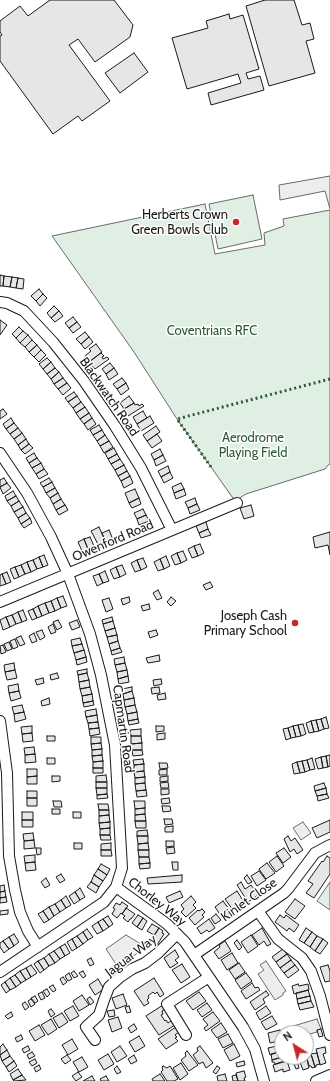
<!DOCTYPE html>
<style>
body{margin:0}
#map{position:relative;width:330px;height:1081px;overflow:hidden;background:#fff;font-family:Cabin,sans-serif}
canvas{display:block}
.north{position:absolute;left:274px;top:1025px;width:40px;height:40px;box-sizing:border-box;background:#fff;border:1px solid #a3a3a3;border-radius:50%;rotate:324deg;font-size:11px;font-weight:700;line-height:16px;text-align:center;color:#1a1a1a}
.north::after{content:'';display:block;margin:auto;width:14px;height:18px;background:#c62828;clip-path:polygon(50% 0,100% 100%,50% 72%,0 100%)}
</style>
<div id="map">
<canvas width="330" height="1081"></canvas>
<div class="north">N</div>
</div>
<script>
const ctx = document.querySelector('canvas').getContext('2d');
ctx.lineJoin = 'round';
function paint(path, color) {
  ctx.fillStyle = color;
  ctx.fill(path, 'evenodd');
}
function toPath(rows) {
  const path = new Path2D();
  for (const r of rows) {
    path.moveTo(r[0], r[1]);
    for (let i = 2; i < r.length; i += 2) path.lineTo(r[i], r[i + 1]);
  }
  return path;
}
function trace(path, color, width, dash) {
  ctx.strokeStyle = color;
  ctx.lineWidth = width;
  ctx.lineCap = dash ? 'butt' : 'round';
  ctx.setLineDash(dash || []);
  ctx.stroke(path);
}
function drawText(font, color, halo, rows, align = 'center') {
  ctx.font = font + ' Cabin,sans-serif';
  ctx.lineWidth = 3;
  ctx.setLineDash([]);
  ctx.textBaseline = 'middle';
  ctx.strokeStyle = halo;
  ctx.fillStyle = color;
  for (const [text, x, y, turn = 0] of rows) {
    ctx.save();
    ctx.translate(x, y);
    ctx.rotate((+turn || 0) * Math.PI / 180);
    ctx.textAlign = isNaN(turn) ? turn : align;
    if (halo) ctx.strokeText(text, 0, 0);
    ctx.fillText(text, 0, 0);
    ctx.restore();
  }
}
const green = toPath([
 [253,195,262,239,218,249,209,204,253,195],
 [205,204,215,254,265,245,264,233,284,226,283,219,330,210,330,464,328,465,325,469,246,494,235,501,177,419,134,352,52,236,205,204],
 [330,882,330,910,317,901,330,882]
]);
const parking = toPath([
 [330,176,330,209,325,191,280,200,279,185,330,176],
 [303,822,311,833,301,840,293,828,303,822],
 [126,935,144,946,139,952,118,967,106,949,126,935],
 [266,961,286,991,283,993,283,995,275,1000,258,974,264,970,260,965,266,961],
 [317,1019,321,1029,317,1030,317,1032,306,1035,306,1033,291,1033,290,1027,317,1019]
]);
const building = toPath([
 [50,0,114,0,133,25,130,37,95,62,78,39,69,45,110,101,82,121,78,116,53,134,0,61,0,36,2,35,0,32,0,21,20,6,28,16,50,0],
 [265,0,294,0,302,25,310,23,314,39,306,41,315,73,269,86,246,6,265,0],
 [229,14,230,19,243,15,259,69,246,73,248,79,260,76,264,90,211,105,208,93,241,83,238,74,187,89,172,38,208,28,206,21,229,14],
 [134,53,148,72,120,93,105,73,134,53],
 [0,275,4,276,3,286,0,286,0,275],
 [4,276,12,277,10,287,3,286,4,276],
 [12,277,18,278,16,288,10,287,12,277],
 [18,278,24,279,23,289,16,288,18,278],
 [39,289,43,294,36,301,31,296,39,289],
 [43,294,47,298,40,306,36,301,43,294],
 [54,306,59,311,51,318,47,313,54,306],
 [59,311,63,316,55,322,51,318,59,311],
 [73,317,77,322,69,328,65,323,73,317],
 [0,320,7,325,0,335,0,320],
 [77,322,81,327,73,333,69,328,77,322],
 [19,327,23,331,16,338,12,334,19,327],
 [23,331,28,335,20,343,16,338,23,331],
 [85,332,89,337,81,344,76,339,85,332],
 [28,335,32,340,25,347,20,343,28,335],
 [89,337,93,342,85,349,81,344,89,337],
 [32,340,37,345,29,352,25,347,32,340],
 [96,344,102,352,89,362,85,356,91,351,89,349,96,344],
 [37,345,41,350,34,357,29,352,37,345],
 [41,350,46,355,39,362,34,357,41,350],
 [101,353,104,356,102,357,103,359,107,357,109,359,95,369,89,362,101,353],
 [47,358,51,362,43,369,39,364,47,358],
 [51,362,55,368,47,374,43,369,51,362],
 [110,363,114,368,106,374,102,369,110,363],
 [55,368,59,372,51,379,47,374,55,368],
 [114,368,118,374,109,380,106,374,114,368],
 [59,372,63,378,54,384,51,379,59,372],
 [63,378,67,383,58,389,54,384,63,378],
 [122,378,126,383,117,389,113,384,122,378],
 [67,383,71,388,63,395,58,389,67,383],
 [126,383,129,389,121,395,117,389,126,383],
 [74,392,77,396,68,402,65,398,74,392],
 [77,396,81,402,73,408,68,402,77,396],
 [129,396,134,403,124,409,120,403,129,396],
 [81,402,85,407,76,413,73,408,81,402],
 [134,403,135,405,138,404,139,406,142,404,144,406,128,416,124,409,134,403],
 [85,407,89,413,80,419,76,413,85,407],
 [3,409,7,414,0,419,0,411,3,409],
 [143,411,147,418,137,424,133,417,143,411],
 [89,413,92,418,84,424,80,419,89,413],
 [150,416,154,423,141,431,137,424,150,416],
 [11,418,14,423,6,429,3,424,11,418],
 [92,418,96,424,88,430,84,424,92,418],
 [14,423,18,428,10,434,6,429,14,423],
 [99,425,102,430,93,435,90,430,99,425],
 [156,426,160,432,147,441,143,435,156,426],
 [18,428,22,433,14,439,10,434,18,428],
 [102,430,105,435,97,441,93,435,102,430],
 [22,433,26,439,18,445,14,439,22,433],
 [157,434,162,441,152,448,147,441,157,434],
 [105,435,109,441,100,446,97,441,105,435],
 [26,439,29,444,21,450,18,445,26,439],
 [109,441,113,447,104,453,100,446,109,441],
 [29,444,33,448,25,454,21,450,29,444],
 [114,448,117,454,108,459,105,453,114,448],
 [160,449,163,455,154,460,151,454,160,449],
 [34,453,37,458,29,463,26,458,34,453],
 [117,454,120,459,111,464,108,459,117,454],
 [163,455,166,461,156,466,154,460,163,455],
 [37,458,41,463,32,468,29,463,37,458],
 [120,459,124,465,115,470,111,464,120,459],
 [41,463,44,469,36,474,32,468,41,463],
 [124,465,127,471,118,476,115,470,124,465],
 [168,466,170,472,161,477,158,471,168,466],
 [44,469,48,474,39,479,36,474,44,469],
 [127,471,130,476,121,481,118,476,127,471],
 [170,472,173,478,164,483,161,477,170,472],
 [130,476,133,483,124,488,121,481,130,476],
 [4,478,7,483,0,487,0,480,4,478],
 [49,478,52,482,43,487,40,483,49,478],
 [52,482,55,488,46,493,43,487,52,482],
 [7,483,11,488,3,494,0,487,7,483],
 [181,483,184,489,174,493,172,487,181,483],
 [55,488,58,493,50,498,46,493,55,488],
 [135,489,139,498,129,503,125,493,135,489],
 [184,489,186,495,176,499,174,493,184,489],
 [13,491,16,496,7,501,5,496,13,491],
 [58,493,61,499,53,504,50,498,58,493],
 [16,496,19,501,11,506,7,501,16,496],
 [139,498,141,504,132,508,129,503,139,498],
 [195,498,197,504,188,508,185,502,195,498],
 [61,499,65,505,56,510,53,504,61,499],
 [19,501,23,507,14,512,11,506,19,501],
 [197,504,200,510,190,514,188,508,197,504],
 [65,505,68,510,59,515,56,510,65,505],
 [251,505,254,516,244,519,240,508,251,505],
 [23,507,26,513,18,518,14,512,23,507],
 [143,509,146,515,137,519,134,513,143,509],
 [26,513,30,518,21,524,18,518,26,513],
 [146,515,149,521,139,525,137,519,146,515],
 [30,518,32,523,24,528,21,524,30,518],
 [206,522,208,529,199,533,196,526,206,522],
 [99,527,107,545,100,548,91,531,99,527],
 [208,529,211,535,201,538,199,533,208,529],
 [109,530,114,542,107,545,102,533,109,530],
 [330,532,330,555,328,545,315,548,313,537,330,532],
 [90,537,94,546,88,549,84,539,90,537],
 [84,539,88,549,82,551,78,542,84,539],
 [200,544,204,553,198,556,194,546,200,544],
 [194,546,198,556,192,558,188,549,194,546],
 [183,551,187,560,181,563,177,553,183,551],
 [177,553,181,563,175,565,171,556,177,553],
 [44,555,48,565,43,567,39,557,44,555],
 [166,556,170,566,164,569,160,559,166,556],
 [39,557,43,567,37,569,33,560,39,557],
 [143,558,147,567,141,570,137,560,143,558],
 [160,559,164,569,158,571,154,562,160,559],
 [33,560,37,569,31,572,27,562,33,560],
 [137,560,141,570,135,572,131,563,137,560],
 [27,562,31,572,25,574,21,565,27,562],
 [21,565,25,574,19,577,15,567,21,565],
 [122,565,126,574,120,577,116,567,122,565],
 [15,567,19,577,14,579,10,569,15,567],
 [116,567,120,577,114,579,110,570,116,567],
 [105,571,109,581,103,583,99,574,105,571],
 [7,572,11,582,6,584,2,574,7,572],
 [2,574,6,584,0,586,0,575,2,574],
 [99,574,103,583,97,586,93,576,99,574],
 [210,582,213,587,206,590,203,585,210,582],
 [158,590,162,598,157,600,153,593,158,590],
 [63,596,67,606,61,608,57,598,63,596],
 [129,597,130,602,123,605,121,599,129,597],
 [171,597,176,601,171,606,167,602,171,597],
 [57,598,61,608,55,611,51,601,57,598],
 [109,598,113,609,106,612,102,600,109,598],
 [51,601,55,611,49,613,45,603,51,601],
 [45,603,49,613,42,616,38,606,45,603],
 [149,604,150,609,143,611,141,606,149,604],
 [38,606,42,616,37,618,33,609,38,606],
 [33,609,37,618,32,620,28,611,33,609],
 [23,610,27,620,22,622,18,612,23,610],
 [18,612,22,622,16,624,12,615,18,612],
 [12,615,16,624,10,627,6,617,12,615],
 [6,617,10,627,3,630,0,620,6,617],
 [112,617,113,621,103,624,102,620,112,617],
 [58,620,62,627,57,630,53,622,58,620],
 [77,620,80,627,72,630,69,623,77,620],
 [113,621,115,628,105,631,103,624,113,621],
 [53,624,56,632,51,634,48,627,53,624],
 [115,628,117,635,107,637,105,631,115,628],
 [42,630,45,637,40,640,36,632,42,630],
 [156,630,158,635,150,638,148,632,156,630],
 [34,633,37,641,32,643,29,636,34,633],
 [117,635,118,641,109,644,107,637,117,635],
 [21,636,25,644,20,646,16,638,21,636],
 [80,638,82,644,72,646,71,640,80,638],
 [15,639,18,647,13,649,10,641,15,639],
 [118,641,120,648,111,651,109,644,118,641],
 [9,642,12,649,7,651,4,644,9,642],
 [82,644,84,650,74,653,72,646,82,644],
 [3,645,6,652,1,654,0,646,3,645],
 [120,648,122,652,112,655,111,651,120,648],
 [84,650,86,657,76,660,74,653,84,650],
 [159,655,160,661,148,663,146,658,159,655],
 [86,657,87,662,77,665,76,660,86,657],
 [124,657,125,663,115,665,114,659,124,657],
 [14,663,15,670,5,672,4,665,14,663],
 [125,663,127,670,117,672,115,665,125,663],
 [87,669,87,673,78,675,77,671,87,669],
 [15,670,17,678,7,680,5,672,15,670],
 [127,670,128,676,118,679,117,672,127,670],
 [57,673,59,678,51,680,50,675,57,673],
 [87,673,89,680,79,682,78,675,87,673],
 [128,676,129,682,119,684,118,679,128,676],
 [43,678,44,683,37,685,35,680,43,678],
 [161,679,162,684,154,686,153,680,161,679],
 [89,680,90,687,80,689,79,682,89,680],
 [18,684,19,691,9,693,8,686,18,684],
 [90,687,92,694,82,696,80,689,90,687],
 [132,687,132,691,123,694,122,689,132,687],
 [159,687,160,693,152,694,151,688,159,687],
 [19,691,21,698,11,701,9,693,19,691],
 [132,691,134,698,124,700,123,694,132,691],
 [165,693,166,699,158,700,157,695,165,693],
 [92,694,93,701,83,703,82,696,92,694],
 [49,698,50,704,42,706,41,701,49,698],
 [134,698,135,705,125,707,124,700,134,698],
 [93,701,94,705,84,707,83,703,93,701],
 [22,705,24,712,14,714,12,707,22,705],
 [135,705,137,712,127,714,125,707,135,705],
 [96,709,97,715,86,717,85,711,96,709],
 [24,712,26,719,15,722,14,714,24,712],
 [137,712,138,719,128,721,127,714,137,712],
 [97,715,98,722,88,723,86,717,97,715],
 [326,717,329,728,324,729,321,719,326,717],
 [138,719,139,723,129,725,128,721,138,719],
 [321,719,324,729,319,731,316,720,321,719],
 [316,720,319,731,314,732,311,721,316,720],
 [311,721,314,732,309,733,306,723,311,721],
 [98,722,99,728,89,729,88,723,98,722],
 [303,724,306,734,301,736,298,725,303,724],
 [298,725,301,736,296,737,293,726,298,725],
 [32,726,32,733,22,734,21,727,32,726],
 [156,726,164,726,164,731,156,732,156,726],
 [293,726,296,737,291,738,288,728,293,726],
 [99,728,100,734,90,736,89,729,99,728],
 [288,728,291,738,286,740,283,729,288,728],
 [141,729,141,736,131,736,130,730,141,729],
 [32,733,33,741,23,742,22,734,32,733],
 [165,733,165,739,157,740,157,734,165,733],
 [47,736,55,736,55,741,47,741,47,736],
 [131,736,141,736,142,743,131,744,131,736],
 [91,737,101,737,101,743,91,744,91,737],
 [101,743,102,749,92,750,91,744,101,743],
 [142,743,142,750,132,750,131,744,142,743],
 [34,747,35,754,25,755,24,748,34,747],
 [102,749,102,755,92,756,92,750,102,749],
 [132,750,142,750,143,755,133,756,132,750],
 [35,754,36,762,25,763,25,755,35,754],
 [102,755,103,761,93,762,92,756,102,755],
 [330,755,330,766,328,767,326,756,330,755],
 [326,756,328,767,323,768,321,757,326,756],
 [321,757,323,768,318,769,315,759,321,757],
 [47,758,55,758,55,764,47,764,47,758],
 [312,758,315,769,310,770,307,760,312,758],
 [143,759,144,764,134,765,133,760,143,759],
 [307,760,310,770,305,772,302,761,307,760],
 [103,761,103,768,93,768,93,762,103,761],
 [302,761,305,772,300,773,297,762,302,761],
 [297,762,300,773,294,774,292,764,297,762],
 [159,763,167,763,168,768,160,769,159,763],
 [144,764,144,771,134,772,134,765,144,764],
 [93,768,103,768,103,773,93,773,93,768],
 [27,769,37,769,37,776,27,777,27,769],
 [167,769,167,775,159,775,159,770,167,769],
 [144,771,145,777,135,778,134,772,144,771],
 [106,775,107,782,96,782,96,776,106,775],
 [37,776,37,784,27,784,27,777,37,776],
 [52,776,60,776,60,781,52,782,52,776],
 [168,776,168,781,160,782,160,777,168,776],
 [145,777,145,783,135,784,135,778,145,777],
 [96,782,107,782,107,788,96,788,96,782],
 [168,782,169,788,161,788,160,783,168,782],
 [145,783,146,790,136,791,135,784,145,783],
 [324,783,326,788,315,791,314,786,324,783],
 [96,788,107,788,107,794,97,795,96,788],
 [326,788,327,794,317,796,315,791,326,788],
 [161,789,169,789,169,794,161,795,161,789],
 [146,790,147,796,137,797,136,791,146,790],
 [27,791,37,791,37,798,27,798,27,791],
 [107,794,108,798,97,799,97,795,107,794],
 [327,794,329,798,318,801,317,796,327,794],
 [27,798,37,798,37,806,27,806,27,798],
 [169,798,170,803,162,804,161,799,169,798],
 [53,801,61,801,62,807,54,807,53,801],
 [134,801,145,801,145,808,135,809,134,801],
 [98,804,108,804,109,810,99,810,98,804],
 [162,806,170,806,171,811,163,812,162,806],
 [145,808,145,814,135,815,135,809,145,808],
 [52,809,60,809,60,814,52,814,52,809],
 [99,810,109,810,109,815,99,816,99,810],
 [22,812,33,812,33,820,22,820,22,812],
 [73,812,81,812,81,818,73,818,73,812],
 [145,814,146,821,135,821,135,815,145,814],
 [109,815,110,822,99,823,99,816,109,815],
 [164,819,172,819,173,824,165,825,164,819],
 [22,820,33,820,33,827,22,827,22,820],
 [330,820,330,832,317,838,312,828,330,820],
 [135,821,146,821,146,828,136,828,135,821],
 [110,822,110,828,100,829,99,823,110,822],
 [173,826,173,832,165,832,165,827,173,826],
 [110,828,110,835,100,835,100,829,110,828],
 [147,830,148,836,137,836,137,831,147,830],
 [33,833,34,840,24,841,23,834,33,833],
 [100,835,110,835,111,840,101,840,100,835],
 [137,836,148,836,148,843,138,844,137,836],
 [288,836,291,841,295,838,303,850,297,854,294,849,290,852,284,839,288,836],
 [34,840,35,848,24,849,24,841,34,840],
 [166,841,174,841,174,846,166,847,166,841],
 [74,843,82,843,82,849,74,849,74,843],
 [111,843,111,850,101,850,101,844,111,843],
 [148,843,149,850,138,850,138,844,148,843],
 [174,847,175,853,167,854,166,848,174,847],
 [36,848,41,848,41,854,37,855,36,848],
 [284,848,291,857,283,863,276,853,284,848],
 [101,850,111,850,112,856,101,856,101,850],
 [138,850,149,850,149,857,139,857,138,850],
 [35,855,35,862,25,863,24,856,35,855],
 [277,856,284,866,276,872,269,862,277,856],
 [327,856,330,858,330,874,314,898,306,893,313,884,308,881,322,861,323,862,327,856],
 [139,857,149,857,150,863,139,864,139,857],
 [35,862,36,870,26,871,25,863,35,862],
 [172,862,178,862,178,870,173,870,172,862],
 [150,863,150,868,140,869,139,864,150,863],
 [267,863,275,873,266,879,259,869,267,863],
 [101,864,110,869,107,875,98,869,101,864],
 [98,869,107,875,103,881,94,875,98,869],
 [259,871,266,880,257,886,251,876,259,871],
 [61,874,65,880,60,883,56,877,61,874],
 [94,875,103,881,99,887,91,882,94,875],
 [182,875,182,882,148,884,147,878,182,875],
 [247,875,252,882,248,884,244,878,247,875],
 [46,878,50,885,45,888,41,882,46,878],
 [91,882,99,887,96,893,87,887,91,882],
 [241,882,245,889,251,885,258,895,248,902,237,885,241,882],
 [4,885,5,891,0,892,0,886,4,885],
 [80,888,85,897,80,900,75,892,80,888],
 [5,891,6,897,0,898,0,892,5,891],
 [180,891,183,897,169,903,166,897,180,891],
 [237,891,244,902,233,910,225,899,237,891],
 [75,892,80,900,74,904,69,896,75,892],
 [66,896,71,905,66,908,61,900,66,896],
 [191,896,196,902,193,905,196,908,186,917,181,912,184,909,181,905,191,896],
 [6,897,7,902,0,903,0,898,6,897],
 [295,899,305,906,295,919,285,912,295,899],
 [61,900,66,908,60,912,55,904,61,900],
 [223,901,229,909,226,911,229,915,223,919,215,907,223,901],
 [122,902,128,906,122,914,121,913,117,918,112,914,115,909,113,908,116,903,120,905,122,902],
 [55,904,60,912,54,916,49,907,55,904],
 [49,907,54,916,49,920,43,911,49,907],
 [126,908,135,914,131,919,130,919,128,922,123,918,125,916,122,914,126,908],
 [202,909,205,912,202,915,204,917,195,925,189,918,198,910,199,911,202,909],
 [8,910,8,914,0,915,0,911,8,910],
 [43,911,49,920,44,923,38,914,43,911],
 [216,914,221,920,215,924,211,918,216,914],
 [138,915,143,918,137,927,132,923,138,915],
 [280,915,284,918,286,915,299,925,294,932,289,928,287,931,275,922,280,915],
 [108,916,113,924,109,927,103,919,108,916],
 [143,918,147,921,142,930,137,927,143,918],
 [103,919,109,927,103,931,98,922,103,919],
 [209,919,215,928,209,932,207,930,201,934,197,928,209,919],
 [98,922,103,931,97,934,92,926,98,922],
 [152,924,159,928,154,935,147,931,152,924],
 [159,928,163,931,162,933,164,934,157,945,151,941,159,928],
 [262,928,271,944,267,946,264,941,259,945,252,935,262,928],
 [306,928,312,932,304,943,299,940,306,928],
 [87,929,93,937,88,940,83,932,87,929],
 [83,932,88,940,83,944,77,936,83,932],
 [312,932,317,936,310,947,304,943,312,932],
 [14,934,19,942,14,946,9,937,14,934],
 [251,935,258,946,248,953,241,942,251,935],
 [77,936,83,944,77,948,72,939,77,936],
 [317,936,323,939,315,951,310,947,317,936],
 [9,937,14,946,9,949,3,941,9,937],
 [72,939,77,948,72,951,67,942,72,939],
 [323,939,328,943,320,954,315,951,323,939],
 [237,940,242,947,239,950,234,943,237,940],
 [3,941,9,949,4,953,0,947,0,943,3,941],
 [225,941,231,951,219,959,214,952,220,947,219,945,225,941],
 [65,944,70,953,65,956,60,947,65,944],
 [60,947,65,956,60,959,54,951,60,947],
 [283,949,287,954,276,962,272,957,283,949],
 [175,950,179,957,175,960,178,963,170,968,164,958,175,950],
 [54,951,60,959,55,963,49,954,54,951],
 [232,953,238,963,227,970,221,960,232,953],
 [49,954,55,963,49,966,44,958,49,954],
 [287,954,291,960,280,968,276,962,287,954],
 [44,958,49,966,44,970,38,961,44,958],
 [91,958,94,964,90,966,87,960,91,958],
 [291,960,295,965,284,973,280,968,291,960],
 [38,961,44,970,40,973,34,964,38,961],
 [239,963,245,972,235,979,229,970,239,963],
 [182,964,190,977,181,983,172,970,182,964],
 [31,965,37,973,31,977,26,968,31,965],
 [295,965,299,970,288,978,284,973,295,965],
 [328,965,330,971,330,981,325,982,320,967,328,965],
 [26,968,31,977,26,980,20,971,26,968],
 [20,971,26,980,21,983,15,975,20,971],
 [74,971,78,976,74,978,71,973,74,971],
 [83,971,86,976,83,978,79,973,83,971],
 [69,973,72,979,68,981,65,976,69,973],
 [246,973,252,981,241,989,235,980,246,973],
 [15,975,21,983,16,987,10,978,15,975],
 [63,977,67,982,63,985,60,979,63,977],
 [10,978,16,987,10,990,5,982,10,978],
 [154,978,164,994,160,997,157,992,155,994,153,992,148,996,149,998,147,1000,149,1003,144,1006,134,991,154,978],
 [98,979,104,989,95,995,89,985,98,979],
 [5,982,10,990,6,993,1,985,5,982],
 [252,983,255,988,258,987,260,990,246,999,241,991,252,983],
 [298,984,299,986,308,984,309,990,294,994,292,986,298,984],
 [53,985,56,990,53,992,49,987,53,985],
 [47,989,50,994,47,997,43,991,47,989],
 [308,990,310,996,297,999,296,993,308,990],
 [266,991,269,995,263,999,265,1003,255,1010,250,1002,266,991],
 [42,992,45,998,41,1000,38,994,42,992],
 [199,992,206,1001,193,1010,186,1001,199,992],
 [123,994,127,1005,116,1009,112,998,123,994],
 [82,995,89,1005,79,1011,73,1001,82,995],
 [35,996,38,1001,35,1003,31,998,35,996],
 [310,996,311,1001,298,1004,297,999,310,996],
 [90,997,94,1002,90,1005,87,999,90,997],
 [31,999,35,1004,31,1007,28,1001,31,999],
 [311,1001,314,1007,300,1010,298,1004,311,1001],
 [25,1002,29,1007,25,1010,22,1004,25,1002],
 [207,1003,212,1010,202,1017,197,1010,207,1003],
 [163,1005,165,1009,162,1011,163,1014,161,1015,165,1021,166,1020,168,1023,172,1020,175,1025,159,1035,146,1016,163,1005],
 [73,1006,79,1016,70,1021,64,1011,73,1006],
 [129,1006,131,1012,127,1013,125,1007,129,1006],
 [266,1006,271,1013,260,1020,256,1013,266,1006],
 [51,1009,55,1014,51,1017,48,1011,51,1009],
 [114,1010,115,1016,109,1017,107,1011,114,1010],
 [11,1012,13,1016,8,1019,5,1016,11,1012],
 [213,1012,220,1021,206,1031,204,1028,208,1025,203,1019,213,1012],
 [62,1013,68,1022,59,1028,53,1018,62,1013],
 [272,1016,277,1024,266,1030,261,1022,272,1016],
 [118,1017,122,1028,112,1032,108,1020,118,1017],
 [51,1019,57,1029,48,1035,41,1025,51,1019],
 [221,1023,227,1032,217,1038,211,1030,221,1023],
 [134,1024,137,1029,131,1033,128,1028,134,1024],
 [39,1025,45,1035,35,1041,29,1031,39,1025],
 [176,1027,179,1032,175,1035,177,1037,175,1038,178,1041,166,1049,158,1039,176,1027],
 [321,1029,323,1036,319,1037,317,1030,321,1029],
 [280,1030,282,1040,270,1043,268,1033,280,1030],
 [228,1034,233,1043,223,1048,218,1039,228,1034],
 [21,1035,23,1039,17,1042,15,1038,21,1035],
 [139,1036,145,1046,135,1052,129,1042,139,1036],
 [72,1039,78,1049,68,1055,62,1045,72,1039],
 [282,1042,282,1051,270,1055,268,1048,277,1046,276,1044,282,1042],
 [3,1044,7,1050,0,1055,0,1047,3,1044],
 [234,1044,240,1056,230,1061,224,1050,234,1044],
 [28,1046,30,1050,24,1053,22,1049,28,1046],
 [120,1046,127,1056,117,1062,111,1052,120,1046],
 [200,1046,213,1063,206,1068,203,1062,199,1064,193,1055,198,1051,197,1048,200,1046],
 [325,1047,326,1053,323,1054,326,1063,320,1065,316,1049,325,1047],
 [7,1050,10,1056,2,1061,0,1055,7,1050],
 [187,1051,198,1065,189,1071,181,1060,186,1056,185,1053,187,1051],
 [282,1051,282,1057,272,1060,271,1054,282,1051],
 [32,1052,35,1056,29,1059,27,1055,32,1052],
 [317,1053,320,1064,316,1065,316,1067,315,1067,311,1054,317,1053],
 [108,1054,114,1064,104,1070,98,1060,108,1054],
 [311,1054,315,1067,312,1068,311,1066,309,1066,306,1055,311,1054],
 [67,1055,71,1060,65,1064,61,1059,67,1055],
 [134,1055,137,1061,131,1064,128,1059,134,1055],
 [306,1055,309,1068,303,1070,298,1057,306,1057,306,1055],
 [10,1056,14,1061,6,1067,2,1061,10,1056],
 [82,1057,88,1067,79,1072,73,1062,82,1057],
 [282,1057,284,1057,285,1061,275,1064,274,1062,272,1062,272,1060,282,1057],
 [35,1059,37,1063,32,1066,29,1062,35,1059],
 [297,1060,299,1068,296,1069,293,1061,297,1060],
 [14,1061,17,1066,9,1072,6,1067,14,1061],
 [244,1061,245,1065,237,1067,236,1063,244,1061],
 [287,1061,290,1070,283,1072,283,1069,275,1072,273,1065,287,1061],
 [181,1063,188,1074,180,1080,173,1068,181,1063],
 [39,1065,41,1069,36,1072,34,1068,39,1065],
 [117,1066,121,1072,117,1074,114,1069,117,1066],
 [163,1066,167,1068,170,1066,178,1079,174,1081,167,1081,161,1072,163,1070,162,1067,163,1066],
 [217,1066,220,1068,216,1074,213,1072,217,1066],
 [18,1069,22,1075,13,1080,10,1074,18,1069],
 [244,1071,246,1077,244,1078,245,1081,238,1081,236,1073,244,1071],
 [78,1072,82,1077,76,1081,72,1076,78,1072],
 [160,1074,165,1081,153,1081,152,1079,160,1074],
 [225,1074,227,1081,218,1081,217,1076,225,1074],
 [22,1075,26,1080,14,1081,13,1080,22,1075],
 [236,1075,238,1081,233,1081,232,1076,236,1075],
 [92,1076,95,1081,83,1081,92,1076],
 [106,1076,109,1081,101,1081,100,1079,106,1076]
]);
const minor = toPath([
 [0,302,7,303,24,311,53,342,84,381,115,426,141,468,172,530],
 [0,453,27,493,51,537,68,574,90,634,101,675,115,745,122,868,116,887,104,902,0,972],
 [0,602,237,503],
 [0,721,7,773,9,856,15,890,20,912,28,931,38,947],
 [116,887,167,924,185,942,243,1027,255,1049,264,1081],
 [258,911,278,939,302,958,311,971,320,996,330,1035],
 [194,955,284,893,288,889,315,853,330,845],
 [186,1035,167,1004,209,977],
 [95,1040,86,1027,99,1015,104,1000,109,987,120,977,132,969,145,963,158,953,177,934],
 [316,1081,330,1075]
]);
const hedge = toPath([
 [211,467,177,419,330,379]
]);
const markers = [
 [236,222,4,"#c62828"],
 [295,623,4,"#c62828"]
];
const poiNames = [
 ["Herberts Crown",228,215],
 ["Green Bowls Club",228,230],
 ["Joseph Cash",287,616],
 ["Primary School",287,631]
];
const parkNames = [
 ["Coventrians RFC",212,331],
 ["Aerodrome",253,438],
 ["Playing Field",253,453]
];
const streetNames = [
 ["Blackwatch Road",109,397,55],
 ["Owenford Road",113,541,-23],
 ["Capmartin Road",123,729,82],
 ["Kinlet Close",249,900,-35],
 ["Chorley Way",157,902,38],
 ["Jaguar Way",131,956,-37]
];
paint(green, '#e0efe3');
trace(green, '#6a6a6a', 1);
paint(parking, '#ededed');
trace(parking, '#6a6a6a', 1);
paint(building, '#e6e6e6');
trace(building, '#1a1a1a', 1);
trace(minor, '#1a1a1a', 12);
trace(minor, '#fff', 10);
trace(hedge, '#2b5a34', 3, [2, 3]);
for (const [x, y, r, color] of markers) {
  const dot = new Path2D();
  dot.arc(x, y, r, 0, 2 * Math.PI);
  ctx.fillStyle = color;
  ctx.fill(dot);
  trace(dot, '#fff', 1.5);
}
drawText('13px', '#1a1a1a', '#fff', poiNames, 'right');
drawText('13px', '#2b5a34', '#fff', parkNames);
drawText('13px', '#1a1a1a', '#fff', streetNames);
</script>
